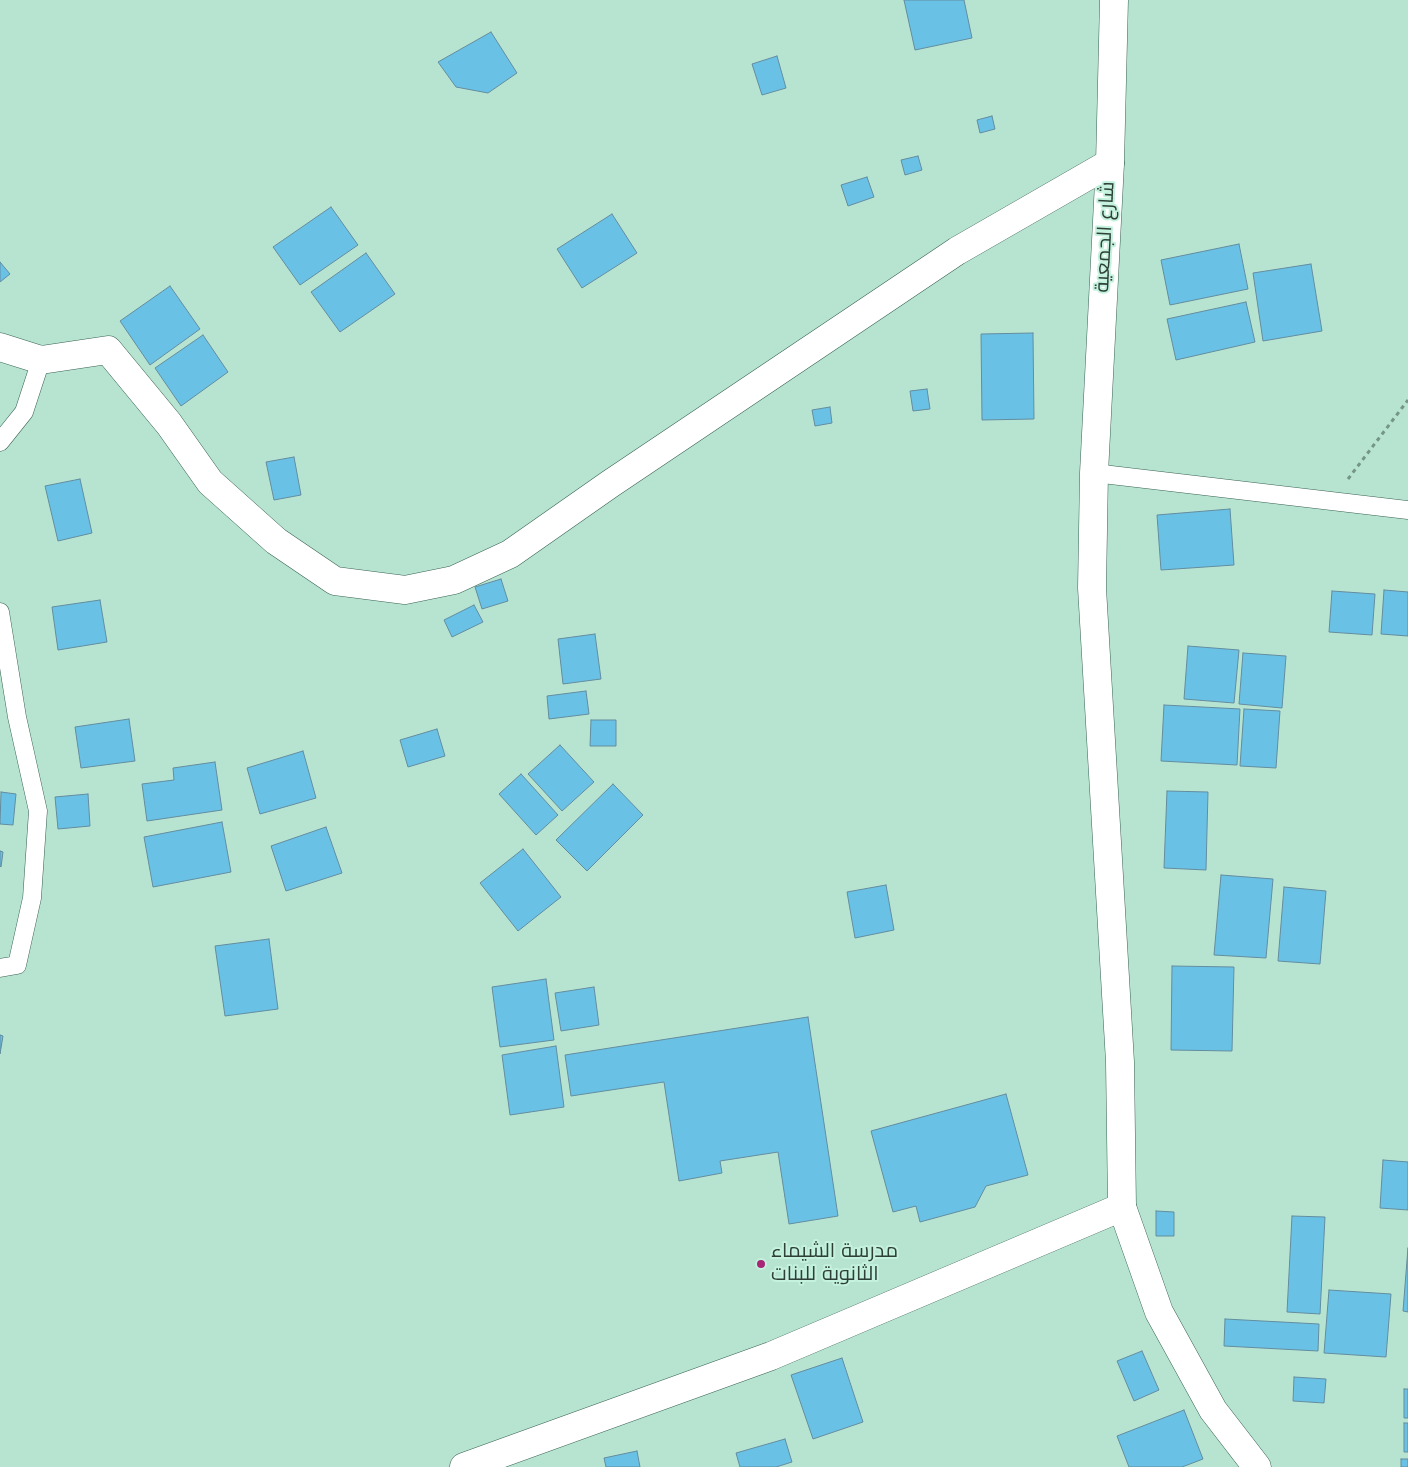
<!DOCTYPE html>
<meta charset="utf-8">
<style>
body{margin:0}
canvas{display:block;background:#b7e4d1}
</style>
<canvas width="1408" height="1467"></canvas>
<script>
const ctx = document.querySelector('canvas').getContext('2d');
ctx.lineJoin = 'round';
function paint(path, color) {
  ctx.fillStyle = color;
  ctx.fill(path, 'evenodd');
}
function toPath(rows) {
  const path = new Path2D();
  for (const r of rows) {
    path.moveTo(r[0], r[1]);
    for (let i = 2; i < r.length; i += 2) path.lineTo(r[i], r[i + 1]);
  }
  return path;
}
function trace(path, color, width, dash) {
  ctx.strokeStyle = color;
  ctx.lineWidth = width;
  ctx.lineCap = dash ? 'butt' : 'round';
  ctx.setLineDash(dash || []);
  ctx.stroke(path);
}
function drawText(font, color, halo, rows, align = 'center') {
  ctx.font = font + ' Jost,Cairo,sans-serif';
  ctx.lineWidth = 4;
  ctx.setLineDash([]);
  ctx.textBaseline = 'middle';
  ctx.strokeStyle = halo;
  ctx.fillStyle = color;
  for (const [text, x, y, turn = 0] of rows) {
    ctx.save();
    ctx.translate(x, y);
    ctx.rotate((+turn || 0) * Math.PI / 180);
    ctx.textAlign = isNaN(turn) ? turn : align;
    if (halo) ctx.strokeText(text, 0, 0);
    ctx.fillText(text, 0, 0);
    ctx.restore();
  }
}
const building = toPath([
 [904,0,964,0,972,38,915,50,904,0],
 [491,32,517,73,488,93,456,87,438,62,491,32],
 [777,56,786,88,762,95,752,64,777,56],
 [992,116,995,129,980,133,977,120,992,116],
 [918,156,922,170,905,175,901,160,918,156],
 [867,177,874,197,848,206,841,185,867,177],
 [331,207,358,245,300,285,273,247,331,207],
 [612,214,637,253,582,288,557,249,612,214],
 [1239,244,1248,289,1170,305,1161,260,1239,244],
 [366,253,395,294,340,332,311,292,366,253],
 [0,262,10,274,0,282,0,262],
 [1311,264,1322,331,1263,341,1253,273,1311,264],
 [170,286,200,329,150,365,120,321,170,286],
 [1246,302,1255,342,1176,360,1167,319,1246,302],
 [1033,333,1034,419,982,420,981,334,1033,333],
 [203,335,228,372,181,406,155,368,203,335],
 [927,389,930,409,913,411,910,391,927,389],
 [830,407,832,423,815,426,812,410,830,407],
 [294,457,301,495,274,500,266,462,294,457],
 [80,479,92,533,58,541,45,486,80,479],
 [1230,509,1234,565,1161,570,1157,515,1230,509],
 [501,579,508,601,482,609,475,587,501,579],
 [1384,590,1408,592,1408,636,1381,634,1384,590],
 [1332,591,1375,594,1372,635,1329,632,1332,591],
 [100,600,107,642,58,650,52,607,100,600],
 [474,605,483,622,452,637,444,620,474,605],
 [595,634,601,679,563,684,558,639,595,634],
 [1188,646,1239,650,1234,703,1184,699,1188,646],
 [1243,653,1286,656,1282,708,1239,704,1243,653],
 [586,691,589,714,549,719,547,696,586,691],
 [1164,705,1240,709,1237,765,1161,761,1164,705],
 [1244,709,1280,711,1276,768,1240,766,1244,709],
 [129,719,135,761,81,768,75,727,129,719],
 [591,720,616,720,616,746,590,746,591,720],
 [437,729,445,756,408,767,400,740,437,729],
 [560,745,594,782,562,811,528,774,560,745],
 [303,751,316,798,260,814,247,768,303,751],
 [215,762,222,810,147,821,142,784,174,780,173,768,215,762],
 [521,774,558,815,536,835,499,794,521,774],
 [613,784,643,815,587,871,556,840,613,784],
 [1167,791,1208,792,1206,870,1164,868,1167,791],
 [1,792,16,794,13,825,0,824,1,792],
 [88,794,90,826,58,829,55,797,88,794],
 [222,822,231,872,153,887,144,837,222,822],
 [326,827,342,873,286,891,271,846,326,827],
 [523,849,561,897,518,931,480,883,523,849],
 [0,851,3,852,1,867,0,866,0,851],
 [1221,875,1273,879,1266,958,1214,955,1221,875],
 [886,885,894,930,855,938,847,892,886,885],
 [1284,887,1326,891,1320,964,1278,961,1284,887],
 [269,939,278,1009,225,1016,215,946,269,939],
 [1172,966,1234,967,1232,1051,1171,1050,1172,966],
 [546,979,554,1040,500,1047,492,987,546,979],
 [594,987,599,1025,561,1031,555,993,594,987],
 [808,1017,838,1216,789,1224,778,1152,720,1161,722,1173,679,1181,664,1082,571,1096,565,1055,808,1017],
 [0,1035,3,1036,0,1054,0,1035],
 [556,1046,564,1107,510,1115,502,1055,556,1046],
 [1006,1094,1028,1175,986,1186,975,1207,920,1222,916,1206,893,1212,871,1131,1006,1094],
 [1383,1160,1408,1162,1408,1210,1380,1208,1383,1160],
 [1156,1211,1174,1212,1174,1236,1156,1236,1156,1211],
 [1292,1216,1325,1217,1320,1314,1287,1312,1292,1216],
 [1408,1248,1408,1312,1403,1311,1408,1248],
 [1329,1290,1391,1294,1386,1357,1324,1353,1329,1290],
 [1225,1319,1319,1324,1318,1351,1224,1346,1225,1319],
 [1142,1351,1159,1390,1134,1401,1117,1361,1142,1351],
 [842,1358,863,1422,813,1439,791,1375,842,1358],
 [1294,1377,1326,1379,1324,1403,1293,1401,1294,1377],
 [1404,1389,1408,1389,1408,1418,1404,1418,1404,1389],
 [1184,1410,1203,1459,1182,1467,1129,1467,1117,1436,1184,1410],
 [1404,1423,1408,1423,1408,1452,1404,1452,1404,1423],
 [785,1439,792,1462,776,1467,740,1467,736,1453,785,1439],
 [637,1451,640,1467,606,1467,604,1458,637,1451],
 [1401,1459,1408,1459,1408,1467,1401,1467,1401,1459]
]);
const path = toPath([
 [1348,479,1408,400]
]);
const service = toPath([
 [0,442,24,412,41,360],
 [1094,473,1408,510],
 [0,612,17,717,38,811,32,898,17,965,0,968]
]);
const minor = toPath([
 [0,347,41,360,108,350,169,424,210,482,276,541,335,581,405,590,454,580,510,554,610,484,957,251,1110,163],
 [1122,1207,1159,1312,1213,1410,1257,1467]
]);
const tertiary = toPath([
 [464,1467,771,1356,1122,1207,1120,1062,1092,588,1094,473,1110,163,1114,0]
]);
const markers = [
 [761,1264,5,"#a72776"]
];
const streetNames = [
 ["شارع الجمعية",1106,237,-87]
];
const poiNames = [
 ["مدرسة الشيماء",771,1252],
 ["الثانوية للبنات",771,1275]
];
paint(building, '#6ac1e6');
trace(building, '#638d9f', 1);
trace(service, '#396253', 19);
trace(minor, '#396253', 29);
trace(tertiary, '#396253', 29);
trace(path, '#759587', 3, [4, 4]);
trace(service, '#fff', 18);
trace(minor, '#fff', 28);
trace(tertiary, '#fff', 28);
for (const [x, y, r, color] of markers) {
  const dot = new Path2D();
  dot.arc(x, y, r, 0, 2 * Math.PI);
  ctx.fillStyle = color;
  ctx.fill(dot);
  trace(dot, '#c4f2de', 2);
}
drawText('20px', '#2d3f37', '#c4f2de', streetNames);
drawText('20px', '#2d3f37', '#c4f2de', poiNames, 'left');
</script>
